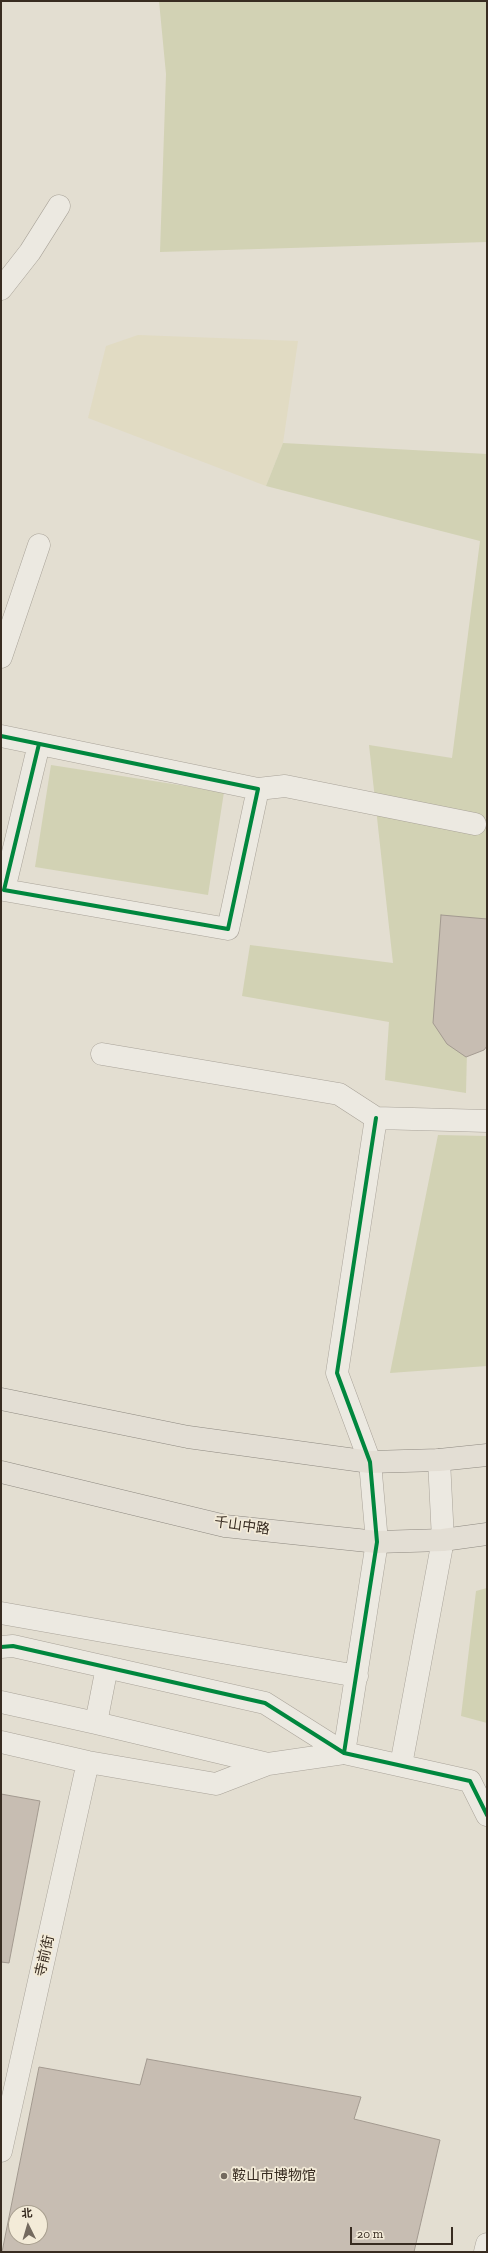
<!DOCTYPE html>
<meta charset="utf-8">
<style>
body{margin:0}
#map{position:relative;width:488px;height:2253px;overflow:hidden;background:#e3ded1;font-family:"Zilla Slab","Noto Sans SC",serif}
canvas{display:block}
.frame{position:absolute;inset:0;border:2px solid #382c21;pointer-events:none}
.north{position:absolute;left:8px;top:2205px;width:40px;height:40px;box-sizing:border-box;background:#f3ebd8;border:1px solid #a89f8f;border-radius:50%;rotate:355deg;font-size:11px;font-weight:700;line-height:16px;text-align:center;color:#382c21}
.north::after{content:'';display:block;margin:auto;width:14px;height:18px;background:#746a5f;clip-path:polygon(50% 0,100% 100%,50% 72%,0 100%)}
.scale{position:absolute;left:350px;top:2227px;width:103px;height:18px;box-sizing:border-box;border:2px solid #382c21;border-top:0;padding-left:5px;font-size:12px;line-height:14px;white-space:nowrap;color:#382c21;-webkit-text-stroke:3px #f3ebd8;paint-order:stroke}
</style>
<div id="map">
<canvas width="488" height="2253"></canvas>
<div class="frame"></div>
<div class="north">北</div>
<div class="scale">20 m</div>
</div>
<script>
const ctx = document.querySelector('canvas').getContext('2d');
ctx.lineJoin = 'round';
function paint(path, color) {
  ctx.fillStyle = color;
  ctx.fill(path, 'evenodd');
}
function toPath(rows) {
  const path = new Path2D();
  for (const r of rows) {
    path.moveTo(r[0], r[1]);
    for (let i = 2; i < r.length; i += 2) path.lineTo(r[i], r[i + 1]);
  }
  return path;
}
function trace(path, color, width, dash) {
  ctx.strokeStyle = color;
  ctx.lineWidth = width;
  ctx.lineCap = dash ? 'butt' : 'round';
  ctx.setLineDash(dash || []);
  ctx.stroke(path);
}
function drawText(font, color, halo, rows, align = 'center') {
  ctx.font = font + ' "Zilla Slab","Noto Sans SC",serif';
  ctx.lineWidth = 3.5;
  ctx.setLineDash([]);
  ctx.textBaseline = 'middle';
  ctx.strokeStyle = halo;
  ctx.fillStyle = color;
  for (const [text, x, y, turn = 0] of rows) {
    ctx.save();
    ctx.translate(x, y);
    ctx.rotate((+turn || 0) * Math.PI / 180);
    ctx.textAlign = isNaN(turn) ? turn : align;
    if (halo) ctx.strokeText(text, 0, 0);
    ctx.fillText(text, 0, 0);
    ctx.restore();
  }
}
const farmland = toPath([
 [138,335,298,341,283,443,266,486,88,418,106,346]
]);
const green = toPath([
 [159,1,487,1,487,242,160,252,166,74],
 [283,443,487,454,487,922,470,923,466,1093,385,1080,389,1022,242,996,250,945,393,963,369,745,452,758,480,541,266,486],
 [51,765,224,792,208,895,35,867],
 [438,1135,487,1136,487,1366,390,1373],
 [487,1588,487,1723,461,1716,476,1591]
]);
const building = toPath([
 [441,915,487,919,487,1046,484,1050,466,1057,447,1044,433,1023,441,915],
 [1,1794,40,1801,9,1963,1,1962,1,1794],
 [147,2059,361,2097,354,2119,440,2140,414,2252,2,2252,39,2067,140,2085,147,2059],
 [16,2213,40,2213,40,2237,16,2237,16,2213]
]);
const minor = toPath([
 [1,289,30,252,59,206],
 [1,657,39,545],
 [1,736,258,789,285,786,475,824],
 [39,744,4,890,228,929,258,789],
 [102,1054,339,1094,376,1118,487,1121],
 [1,1613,357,1676],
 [1,1647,13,1646,265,1703,344,1753,470,1781,487,1815],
 [1,1702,96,1723,268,1764,344,1753],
 [96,1723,107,1667],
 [1,1742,88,1762,216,1784,268,1764],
 [344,1753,377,1542,370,1462,337,1373,376,1118],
 [401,1765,443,1540,439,1460],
 [1,2151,88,1762],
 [485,2252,487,2244]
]);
const major = toPath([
 [1,1399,188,1437,370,1462,439,1460,487,1455],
 [1,1472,225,1526,377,1542,443,1540,487,1534]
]);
const cycleway = toPath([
 [1,736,258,789,228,929,4,890,39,744],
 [1,1647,13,1646,265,1703,344,1753,470,1781,487,1815],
 [344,1753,377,1542,370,1462,337,1373,376,1118]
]);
const markers = [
 [224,2176,4,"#746a5f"]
];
const streetNames = [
 ["千山中路",242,1526,8],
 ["寺前街",45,1956,-77]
];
const poiNames = [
 ["鞍山市博物馆",232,2176]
];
paint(farmland, '#e1dbc3');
paint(green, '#d2d2b4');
paint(building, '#c7bdb2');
trace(building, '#a39a90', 1);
trace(minor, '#a9a399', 23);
trace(major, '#8e8980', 23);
trace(minor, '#ece9e1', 22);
trace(major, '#e3ded4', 22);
trace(cycleway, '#00873e', 4);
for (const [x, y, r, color] of markers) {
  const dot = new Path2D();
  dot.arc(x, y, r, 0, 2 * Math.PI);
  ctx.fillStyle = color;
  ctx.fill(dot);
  trace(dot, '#f3ebd8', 1.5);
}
drawText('14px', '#382c21', '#f3ebd8', streetNames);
drawText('14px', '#382c21', '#f3ebd8', poiNames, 'left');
</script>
